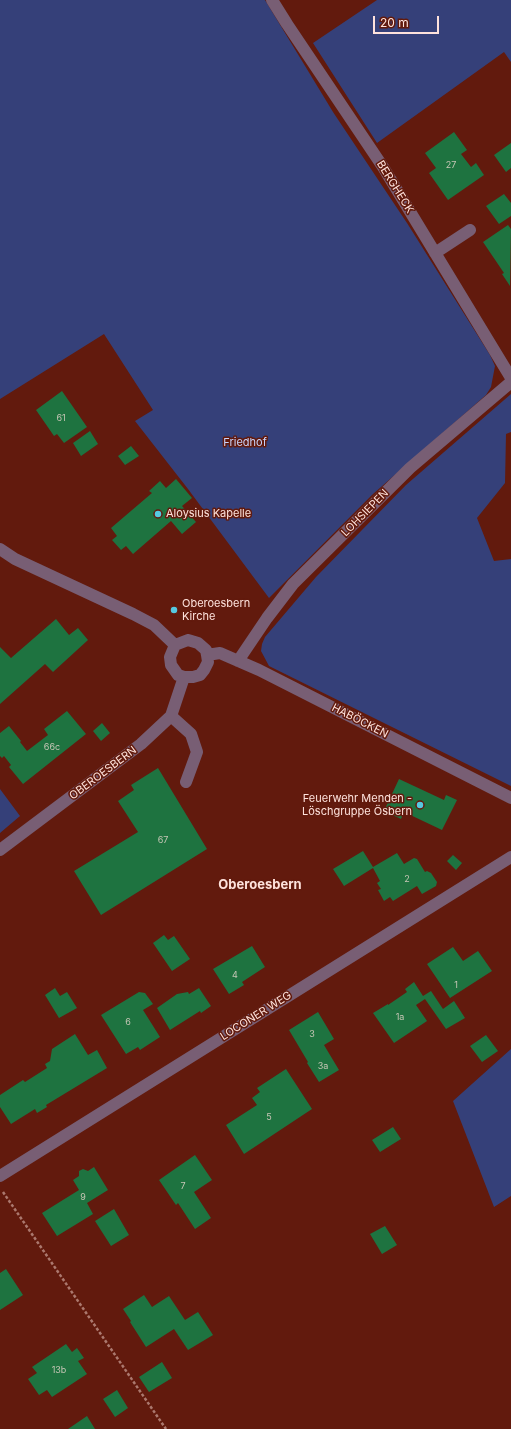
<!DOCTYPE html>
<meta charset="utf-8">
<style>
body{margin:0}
#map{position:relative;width:511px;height:1429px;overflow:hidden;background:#621a0d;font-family:Inter,sans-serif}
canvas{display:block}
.scale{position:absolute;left:373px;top:16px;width:66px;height:18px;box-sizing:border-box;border:2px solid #fee2dc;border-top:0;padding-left:5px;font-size:12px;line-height:14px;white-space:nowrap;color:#fee2dc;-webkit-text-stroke:3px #621a0d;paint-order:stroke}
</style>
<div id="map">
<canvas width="511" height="1429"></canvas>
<div class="scale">20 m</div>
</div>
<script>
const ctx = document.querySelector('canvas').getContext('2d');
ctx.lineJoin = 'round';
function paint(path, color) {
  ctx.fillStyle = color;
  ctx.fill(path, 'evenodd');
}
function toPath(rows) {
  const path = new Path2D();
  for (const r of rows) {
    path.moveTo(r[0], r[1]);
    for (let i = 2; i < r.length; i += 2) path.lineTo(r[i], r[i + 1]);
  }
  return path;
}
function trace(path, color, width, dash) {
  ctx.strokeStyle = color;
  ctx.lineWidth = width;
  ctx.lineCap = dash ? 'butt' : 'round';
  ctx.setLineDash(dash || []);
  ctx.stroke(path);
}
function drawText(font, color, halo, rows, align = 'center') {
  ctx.font = font + ' Inter,sans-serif';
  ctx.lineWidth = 3;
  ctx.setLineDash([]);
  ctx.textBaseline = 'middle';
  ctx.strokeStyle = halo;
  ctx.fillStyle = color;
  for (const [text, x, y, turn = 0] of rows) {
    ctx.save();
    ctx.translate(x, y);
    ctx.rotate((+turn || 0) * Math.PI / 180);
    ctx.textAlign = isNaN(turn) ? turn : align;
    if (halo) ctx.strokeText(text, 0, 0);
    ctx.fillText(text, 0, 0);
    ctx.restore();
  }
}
const green = toPath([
 [0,0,265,0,333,112,407,223,490,355,495,366,491,387,486,395,373,494,269,598,188,489,135,421,153,410,104,334,0,399],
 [377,0,511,0,511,62,504,52,377,143,313,43],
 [511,394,511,432,506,434,505,483,477,518,494,561,511,559,511,786,269,666,261,651,262,644,265,637,316,577,406,485],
 [0,789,20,816,0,833],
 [511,1049,511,1196,494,1207,453,1101]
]);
const building = toPath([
 [454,132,467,150,461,154,471,167,476,163,484,175,448,200,429,173,436,168,425,153],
 [511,143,511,168,506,172,494,155],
 [504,194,511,203,511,216,499,224,486,206],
 [508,225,511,229,510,286,502,274,504,273,483,242],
 [62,391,87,427,64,443,57,434,54,436,36,410],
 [90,431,98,444,81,456,73,443],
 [131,446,139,456,125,465,118,456],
 [176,479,192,498,182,506,196,522,182,534,171,521,133,554,126,546,121,550,112,540,117,536,111,528,152,493,149,491,160,481,166,488],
 [56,619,69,635,78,628,88,640,53,672,45,664,0,704,0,647,11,658],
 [67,711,86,734,23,784,9,767,11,765,4,756,2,758,0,756,0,733,9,726,21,741,20,742,27,751,48,735,44,729],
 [102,723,110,733,101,741,93,731],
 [158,768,207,849,101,915,74,871,138,832,118,801,134,790,131,785],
 [399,779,444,800,446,795,457,800,442,830,404,812,401,819,384,811],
 [363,851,373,867,397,853,404,864,414,858,417,859,425,872,427,871,431,873,437,882,436,886,422,894,417,886,393,901,390,897,384,901,378,890,381,889,377,883,380,881,373,868,344,886,333,869],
 [453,855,462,863,456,870,447,861],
 [164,935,168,940,174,936,190,959,172,971,153,943],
 [252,946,265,967,242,982,244,985,229,994,213,969],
 [453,947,463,961,478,951,492,971,450,998,427,964],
 [414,982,423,996,431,991,443,1009,454,1001,465,1018,446,1029,425,999,416,1005,427,1021,394,1043,373,1013,388,1004,388,1005,407,992,405,989],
 [55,988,60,996,67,992,77,1008,59,1018,45,995],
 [199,988,211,1006,201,1013,200,1011,170,1030,157,1008,177,994,188,992,189,994],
 [139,992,145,993,153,1004,143,1010,160,1037,140,1050,138,1047,126,1054,101,1015],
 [318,1012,334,1039,324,1045,339,1070,319,1082,307,1063,308,1062,289,1030],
 [75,1034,88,1055,97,1050,107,1068,46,1105,47,1107,37,1113,35,1109,11,1124,0,1107,0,1095,23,1080,25,1082,47,1068,45,1064,50,1061,52,1049],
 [486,1035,498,1051,482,1062,470,1046],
 [286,1069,312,1109,244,1154,226,1125,257,1105,252,1098,260,1092,257,1088],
 [393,1127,401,1139,380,1152,372,1140],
 [195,1155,212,1180,194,1192,211,1218,195,1229,178,1203,176,1205,159,1180],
 [94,1167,108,1190,87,1203,93,1214,57,1236,42,1213,79,1190,73,1180,79,1176,79,1171,83,1169,88,1171],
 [114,1209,129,1235,111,1246,95,1221],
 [385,1226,397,1245,382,1254,370,1234],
 [6,1269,23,1295,0,1310,0,1273],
 [144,1295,152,1307,169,1296,185,1320,198,1312,213,1335,188,1350,174,1329,146,1347,130,1322,131,1321,123,1309],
 [66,1344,72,1352,77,1348,84,1358,78,1361,87,1374,52,1397,47,1390,39,1395,28,1379,37,1373,32,1367],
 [162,1362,172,1378,149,1392,139,1377],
 [117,1390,128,1408,115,1417,103,1399],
 [87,1416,95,1429,68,1429]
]);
const path = toPath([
 [3,1192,166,1429]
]);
const minor = toPath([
 [272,0,287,24,383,167,511,378],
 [435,253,470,230],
 [0,549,15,559,133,614,154,625,175,645],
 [188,640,198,643,206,650,207,655,208,662,204,670,200,675,193,677,184,677,178,675,171,665,170,657,175,645,188,640],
 [207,655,220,653,259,670,511,798],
 [238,661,267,618,293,584,410,468,511,382],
 [171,716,191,734,197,752,186,782],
 [0,850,141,744,171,716,184,677],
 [0,1176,511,857]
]);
const markers = [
 [158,514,4,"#56c9e0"],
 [174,610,4,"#56c9e0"],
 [420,805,4,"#56c9e0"]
];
const numberNames = [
 ["27",451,165],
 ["61",61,418],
 ["66c",52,747],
 ["67",163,840],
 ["2",407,879],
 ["4",235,975],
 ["1",456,985],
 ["1a",400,1017],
 ["6",128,1022],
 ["3",312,1034],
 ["3a",323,1066],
 ["5",269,1117],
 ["7",183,1186],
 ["9",83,1197],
 ["13b",59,1370]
];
const streetNames = [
 ["BERGHECK",395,187,58],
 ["LOHSIEPEN",365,513,-45],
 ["HABÖCKEN",360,721,27],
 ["OBEROESBERN",103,773,-37],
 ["LOCONER WEG",256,1016,-32]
];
const parkNames = [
 ["Friedhof",245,443]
];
const poiNames = [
 ["Aloysius Kapelle",166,514],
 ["Oberoesbern",182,604],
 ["Kirche",182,617],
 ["Feuerwehr Menden -",412,799,"right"],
 ["Löschgruppe Ösbern",412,812,"right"]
];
const quarterNames = [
 ["Oberoesbern",260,885]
];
paint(green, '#354079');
paint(building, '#1e7340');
trace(path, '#ab786e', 2.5, [3, 2]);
trace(minor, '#785e74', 12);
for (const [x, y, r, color] of markers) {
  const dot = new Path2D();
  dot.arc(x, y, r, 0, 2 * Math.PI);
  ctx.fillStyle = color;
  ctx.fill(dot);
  trace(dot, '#621a0d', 1.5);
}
drawText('9px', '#c6c6b5', null, numberNames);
drawText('11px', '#fee2dc', '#621a0d', streetNames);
drawText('11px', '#c9d4fd', '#621a0d', parkNames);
drawText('11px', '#fee2dc', '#621a0d', poiNames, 'left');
drawText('bold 13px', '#fee2dc', '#621a0d', quarterNames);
</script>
